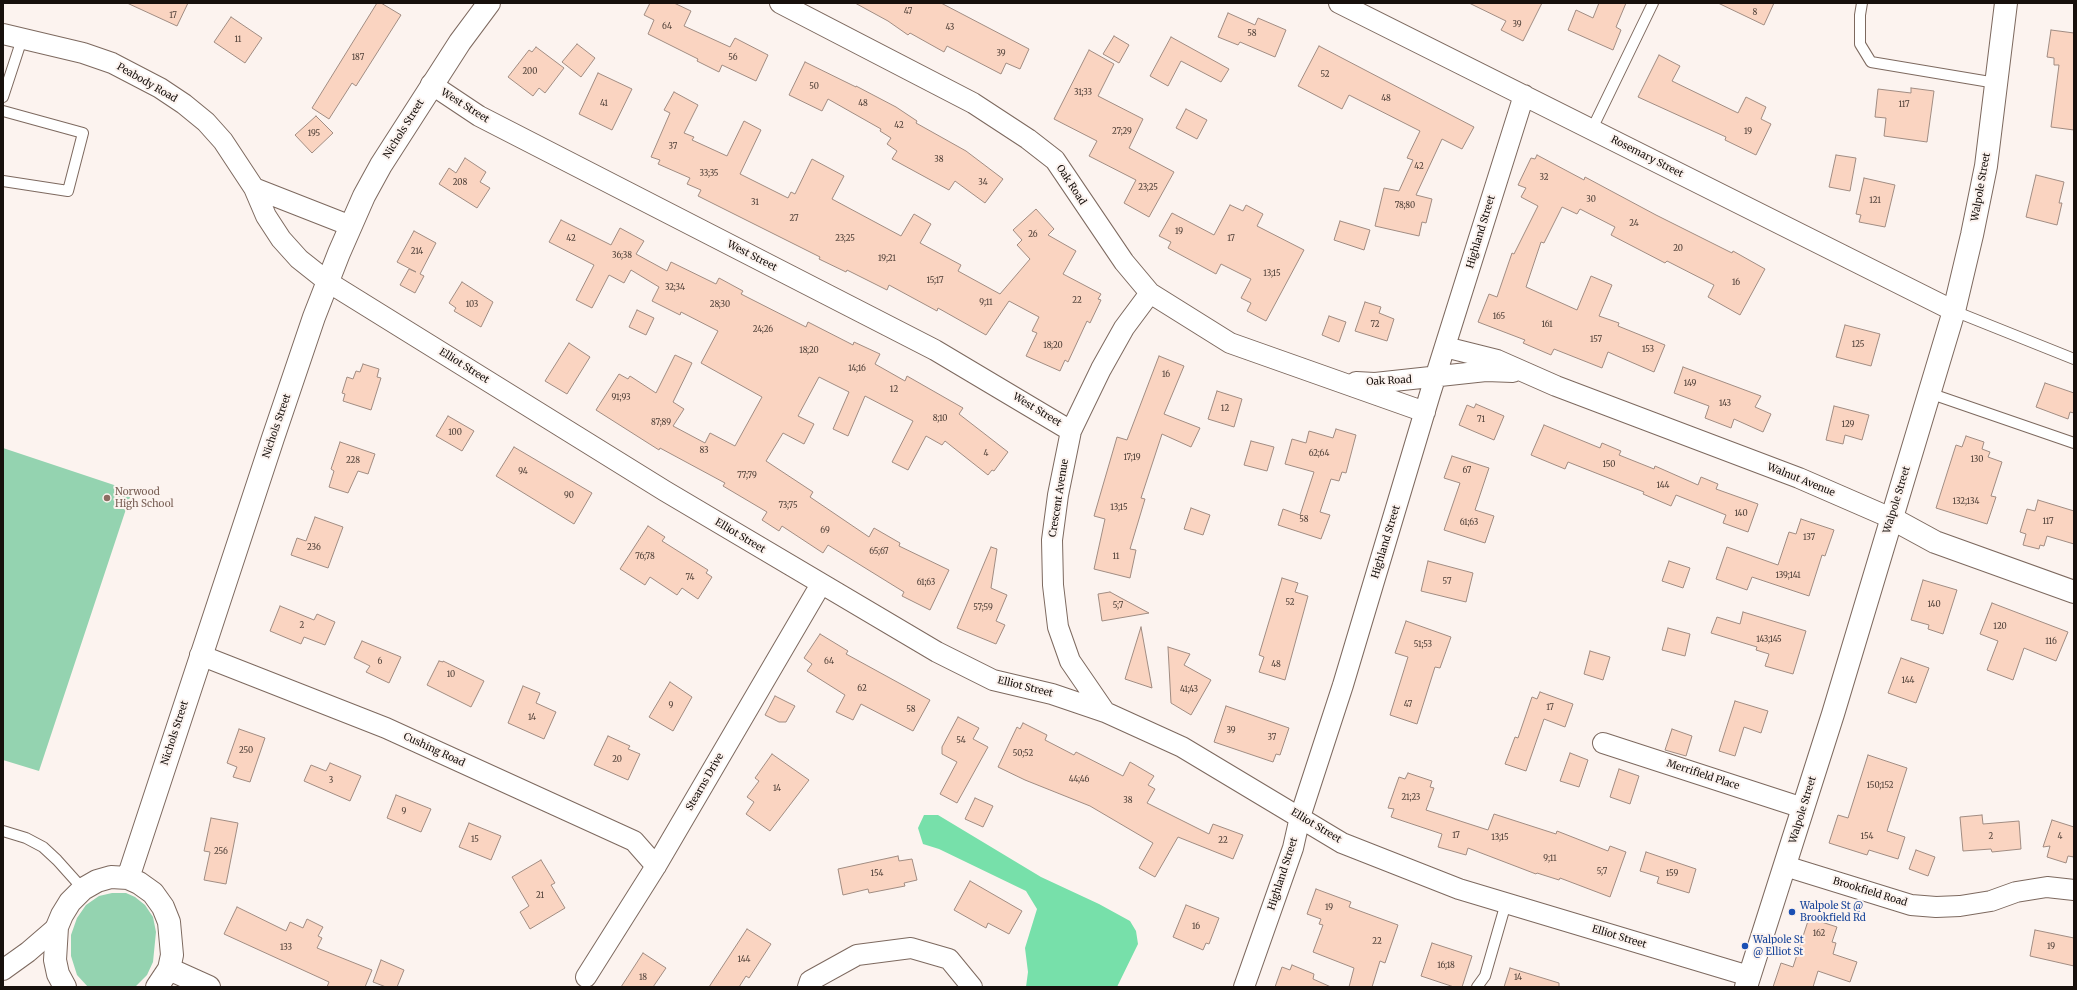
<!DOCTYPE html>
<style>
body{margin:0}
#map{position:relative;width:2077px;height:990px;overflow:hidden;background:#fcf3ef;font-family:Merriweather,serif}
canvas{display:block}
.frame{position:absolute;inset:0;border:4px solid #17100c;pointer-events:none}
</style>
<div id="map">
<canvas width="2077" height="990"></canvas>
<div class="frame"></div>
</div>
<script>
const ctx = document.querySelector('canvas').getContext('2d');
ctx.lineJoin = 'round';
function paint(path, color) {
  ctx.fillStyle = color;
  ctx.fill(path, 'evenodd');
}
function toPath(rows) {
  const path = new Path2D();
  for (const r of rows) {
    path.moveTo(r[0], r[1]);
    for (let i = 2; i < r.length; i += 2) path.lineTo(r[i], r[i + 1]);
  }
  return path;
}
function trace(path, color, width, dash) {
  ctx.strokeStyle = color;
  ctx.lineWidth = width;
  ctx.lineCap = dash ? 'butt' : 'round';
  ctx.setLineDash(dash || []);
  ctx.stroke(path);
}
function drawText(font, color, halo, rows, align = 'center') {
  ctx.font = font + ' Merriweather,serif';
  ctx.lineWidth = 4;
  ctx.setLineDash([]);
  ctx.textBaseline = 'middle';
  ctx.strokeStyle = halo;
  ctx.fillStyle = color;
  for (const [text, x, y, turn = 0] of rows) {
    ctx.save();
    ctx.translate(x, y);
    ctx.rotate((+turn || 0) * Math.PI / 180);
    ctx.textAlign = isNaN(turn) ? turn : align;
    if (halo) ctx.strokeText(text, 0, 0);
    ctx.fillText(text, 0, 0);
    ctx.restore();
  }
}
const green = toPath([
 [3,448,132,491,39,771,3,760],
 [112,893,126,893,135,897,145,905,153,917,156,932,153,962,147,975,135,987,88,987,77,975,71,956,71,935,77,918,86,905,99,896]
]);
const forest = toPath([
 [924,815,938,815,1041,877,1099,904,1130,921,1136,931,1138,944,1117,987,1026,987,1028,972,1025,948,1037,909,1026,891,939,849,923,844,918,828]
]);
const building = toPath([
 [127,3,188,3,177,26,127,3],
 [377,3,381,3,401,15,356,86,352,83,329,119,312,108,377,3],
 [650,3,674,3,691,11,684,26,730,47,735,38,768,55,756,81,722,65,719,72,697,61,698,59,648,34,654,20,644,15,650,3],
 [855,3,941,3,1029,49,1020,69,1006,63,1001,74,947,46,944,52,910,33,908,35,888,21,855,3],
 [1469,3,1542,3,1523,41,1501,30,1506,21,1469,3],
 [1599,3,1626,3,1616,27,1621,30,1613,50,1568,30,1576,10,1593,18,1599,3],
 [1718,3,1774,3,1764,25,1718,3],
 [1228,13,1255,25,1258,18,1286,30,1275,57,1240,42,1238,45,1218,37,1228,13],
 [231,17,262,38,245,63,214,42,231,17],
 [2051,30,2074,33,2074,130,2051,127,2059,65,2054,65,2054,58,2047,57,2051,30],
 [1114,36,1129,45,1119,63,1103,54,1114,36],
 [1171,37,1229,69,1221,82,1181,61,1168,86,1150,76,1171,37],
 [577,44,595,58,581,77,562,62,577,44],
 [1319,46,1474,127,1462,149,1442,139,1416,195,1432,199,1426,223,1422,222,1419,236,1375,226,1384,188,1399,191,1413,160,1407,158,1420,131,1349,95,1342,109,1298,86,1319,46],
 [536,47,564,68,545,93,539,88,533,96,508,77,529,50,532,52,536,47],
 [1089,50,1114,64,1098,96,1143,119,1129,148,1174,172,1149,217,1124,203,1136,180,1089,156,1097,141,1054,119,1089,50],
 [1659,55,1680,66,1672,81,1738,113,1746,97,1766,107,1761,119,1771,124,1756,155,1725,140,1726,137,1638,97,1659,55],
 [805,62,856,87,856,86,896,107,917,121,916,123,966,151,1003,179,985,203,955,181,949,190,892,159,897,151,887,144,891,138,880,131,881,129,828,99,822,111,789,95,805,62],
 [598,73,632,89,612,130,579,114,598,73],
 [1911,88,1934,91,1927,142,1884,136,1886,118,1875,117,1878,89,1911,93,1911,88],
 [674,92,698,105,684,133,694,137,692,140,727,156,744,121,761,130,740,174,788,198,791,192,795,194,812,159,844,176,832,199,901,236,914,214,931,224,920,243,961,265,958,271,1000,294,1030,259,1017,245,1022,240,1013,230,1036,209,1054,229,1048,235,1076,251,1063,274,1101,294,1098,299,1101,300,1090,323,1087,321,1068,362,1065,360,1060,371,1026,356,1037,333,1032,331,1039,317,1009,301,986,335,938,308,937,311,889,285,887,290,847,270,846,272,819,259,820,257,698,196,701,190,687,184,690,178,658,164,660,160,651,157,670,113,664,110,674,92],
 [1186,109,1207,120,1197,139,1176,128,1186,109],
 [316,116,333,133,312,153,295,135,316,116],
 [1537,155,1584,180,1585,177,1656,215,1732,253,1733,251,1765,269,1740,315,1708,297,1714,285,1667,261,1665,263,1611,235,1615,227,1580,209,1577,214,1562,207,1544,243,1541,242,1526,287,1577,310,1591,276,1612,285,1599,316,1619,323,1618,326,1665,345,1654,372,1608,352,1602,368,1554,349,1551,355,1523,343,1525,340,1478,322,1489,294,1497,297,1512,253,1514,254,1538,206,1521,197,1526,188,1518,185,1531,158,1535,159,1537,155],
 [1836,155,1856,158,1850,191,1829,187,1836,155],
 [465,158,486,172,480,182,490,188,477,208,439,184,449,168,456,173,465,158],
 [2036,175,2064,182,2059,203,2062,203,2057,225,2026,217,2036,175],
 [1864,178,1895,185,1885,227,1859,222,1861,215,1856,214,1864,178],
 [1230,205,1243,211,1246,205,1263,214,1257,226,1304,250,1266,321,1247,311,1251,303,1241,298,1251,279,1221,264,1216,274,1168,248,1171,242,1159,236,1172,213,1214,235,1230,205],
 [561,220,611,245,620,228,644,241,636,254,667,271,671,262,716,284,719,278,743,291,741,294,806,327,808,322,853,345,854,342,880,354,875,364,905,381,907,376,963,408,959,414,1008,452,994,471,992,470,988,475,945,441,942,445,926,436,908,470,892,462,913,421,865,396,848,436,833,429,849,392,819,377,798,416,814,424,804,444,783,433,766,461,813,492,810,497,869,537,874,528,900,543,899,546,949,570,930,610,902,596,904,592,828,545,823,553,782,526,779,531,762,520,767,512,723,486,725,483,660,448,659,450,596,410,619,374,628,379,630,376,656,393,675,355,692,363,673,402,684,409,673,426,705,443,710,433,735,446,762,397,701,363,718,331,681,312,680,315,652,301,659,287,631,270,624,283,609,275,592,308,576,300,594,265,549,242,561,220],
 [1340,221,1370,230,1364,250,1334,240,1340,221],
 [414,231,436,243,420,274,424,276,415,293,400,285,409,269,416,272,397,262,414,231],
 [462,282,493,302,481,327,454,311,456,308,449,303,462,282],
 [1365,302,1381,307,1379,313,1394,319,1387,341,1355,331,1365,302],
 [637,310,654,318,646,335,629,327,637,310],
 [1329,316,1346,322,1339,342,1322,335,1329,316],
 [1845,325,1880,334,1871,366,1836,357,1845,325],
 [569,343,590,357,567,394,545,381,569,343],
 [1159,356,1184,366,1164,414,1200,428,1191,447,1162,434,1141,498,1145,499,1130,549,1136,550,1130,578,1094,569,1105,519,1094,516,1117,437,1127,440,1159,356],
 [363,364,379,369,377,377,381,378,371,410,343,401,345,394,342,393,347,377,353,379,356,371,360,372,363,364],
 [1683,367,1761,396,1755,407,1771,414,1763,432,1734,419,1731,428,1705,418,1709,406,1674,393,1683,367],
 [2045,383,2074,393,2074,413,2070,412,2068,419,2036,407,2045,383],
 [1217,391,1242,399,1234,427,1208,419,1217,391],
 [1476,404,1504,416,1494,440,1459,425,1467,405,1474,408,1476,404],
 [1834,406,1869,415,1862,440,1845,435,1843,444,1826,440,1834,406],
 [448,416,474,431,462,451,436,436,448,416],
 [1544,425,1600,448,1602,443,1621,451,1619,455,1654,469,1655,466,1698,485,1701,477,1718,484,1716,489,1758,504,1748,532,1723,523,1726,515,1676,495,1671,506,1643,494,1644,492,1568,462,1565,469,1531,455,1544,425],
 [1336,429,1356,435,1346,473,1342,472,1339,481,1331,479,1320,512,1330,515,1321,539,1278,525,1283,509,1300,515,1314,472,1285,464,1292,439,1306,443,1309,431,1333,438,1336,429],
 [1966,436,1984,442,1982,449,1990,452,1988,457,2002,462,1991,496,1996,497,1987,524,1936,508,1956,445,1962,447,1966,436],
 [1251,441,1274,447,1267,471,1244,465,1251,441],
 [340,442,375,454,368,474,358,471,348,493,329,487,334,471,331,469,340,442],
 [514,447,592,493,574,524,496,476,514,447],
 [1452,456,1489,468,1475,510,1494,516,1485,543,1444,530,1460,483,1444,478,1452,456],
 [2038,500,2074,511,2074,544,2047,536,2044,546,2040,545,2039,549,2023,545,2026,534,2020,532,2027,509,2035,511,2038,500],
 [1191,508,1210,515,1203,535,1184,529,1191,508],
 [315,517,343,527,328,568,291,555,297,538,306,541,315,517],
 [1801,519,1834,530,1825,556,1822,555,1809,596,1752,577,1747,590,1716,579,1727,547,1778,565,1789,532,1796,534,1801,519],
 [648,526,665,537,662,541,708,570,706,573,712,577,698,599,682,588,677,595,650,577,645,585,620,569,648,526],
 [991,547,997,549,991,588,1007,595,996,621,1005,625,996,644,957,628,991,547],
 [1428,561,1473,573,1466,602,1421,591,1428,561],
 [1669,561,1690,568,1683,588,1662,581,1669,561],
 [1282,578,1298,583,1295,592,1308,596,1285,680,1259,672,1264,657,1259,655,1282,578],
 [1923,580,1957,590,1943,634,1928,629,1929,625,1911,620,1923,580],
 [1110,592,1121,598,1149,613,1102,621,1098,594,1110,592],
 [1992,603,2068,632,2056,661,2024,648,2013,680,1987,670,1998,641,1980,634,1992,603],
 [280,606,314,620,317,614,335,622,325,645,304,637,301,644,270,631,280,606],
 [1743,612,1806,631,1793,674,1765,666,1769,654,1756,650,1757,647,1711,633,1717,617,1740,624,1743,612],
 [1406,621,1451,637,1440,668,1435,667,1417,724,1390,715,1408,657,1395,653,1406,621],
 [1141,627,1152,688,1125,679,1141,627],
 [1668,628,1690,634,1685,656,1662,650,1668,628],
 [820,634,848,651,846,654,930,700,913,731,861,704,853,720,836,712,845,695,807,671,812,664,804,658,820,634],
 [362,641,401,657,389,683,366,672,370,666,354,658,362,641],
 [1168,647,1190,654,1184,665,1211,680,1191,715,1171,703,1168,647],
 [1590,651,1610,657,1603,680,1584,674,1590,651],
 [1901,658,1929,668,1916,703,1888,693,1901,658],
 [439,661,443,662,443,661,484,681,471,707,427,685,439,661],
 [670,682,692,697,673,731,649,717,670,682],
 [523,686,540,693,536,703,556,712,544,739,508,723,523,686],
 [1540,692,1573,704,1565,727,1544,719,1526,771,1505,764,1515,737,1518,738,1532,697,1537,699,1540,692],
 [775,696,795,706,786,722,779,722,765,715,775,696],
 [1735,701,1768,711,1761,733,1744,727,1735,756,1719,751,1735,701],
 [1226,706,1289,728,1280,755,1276,754,1273,762,1214,742,1226,706],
 [958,717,979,728,973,739,988,747,957,803,940,794,957,762,942,754,942,747,958,717],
 [1023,723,1047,735,1045,740,1074,755,1076,752,1123,776,1130,762,1154,776,1148,785,1155,789,1147,803,1209,834,1213,824,1243,835,1233,859,1178,837,1155,877,1139,868,1153,843,1090,806,1025,780,998,767,1017,727,1020,729,1023,723],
 [239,729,265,738,250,782,233,777,237,767,227,763,239,729],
 [1672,729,1692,736,1686,756,1665,750,1672,729],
 [608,736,630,746,628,749,640,754,628,780,594,765,608,736],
 [1570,753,1588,760,1579,787,1560,781,1570,753],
 [772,754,809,780,770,831,746,814,754,802,747,797,759,781,755,778,772,754],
 [1868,755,1907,768,1887,831,1905,837,1898,859,1869,850,1867,855,1829,843,1838,815,1848,818,1868,755],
 [330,763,361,776,350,801,304,781,311,765,326,771,330,763],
 [1619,769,1639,776,1630,804,1610,797,1619,769],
 [1408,773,1432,781,1430,787,1434,788,1426,810,1488,830,1494,814,1556,834,1557,831,1608,851,1610,846,1626,852,1610,897,1560,878,1559,880,1537,873,1536,874,1468,848,1466,855,1438,847,1442,834,1391,817,1394,809,1388,808,1399,777,1405,779,1408,773],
 [396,795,431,809,421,832,387,818,396,795],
 [975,798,993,806,983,827,965,819,975,798],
 [1982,815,1983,824,2019,821,2021,849,1992,852,1991,849,1963,851,1960,817,1982,815],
 [211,818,238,823,226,884,204,880,210,852,204,851,211,818],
 [2052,820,2074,827,2074,857,2068,856,2066,863,2047,857,2050,846,2043,847,2052,820],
 [469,823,501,836,491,860,459,847,469,823],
 [1916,850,1935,857,1928,876,1909,869,1916,850],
 [1646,852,1696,869,1689,893,1657,883,1659,877,1640,871,1646,852],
 [898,856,899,861,912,859,917,880,904,883,905,886,869,893,868,889,843,895,838,869,898,856],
 [541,860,555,883,551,885,565,908,530,929,520,912,529,906,512,877,541,860],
 [970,881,1022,911,1009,934,988,923,986,928,954,910,970,881],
 [1316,889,1351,902,1349,907,1398,925,1385,963,1380,961,1372,987,1349,987,1354,968,1313,952,1323,925,1319,924,1321,919,1307,914,1316,889],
 [1186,905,1219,918,1209,944,1206,943,1203,950,1173,937,1186,905],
 [237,907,286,931,290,922,303,928,307,919,323,927,318,936,322,938,317,948,372,970,365,987,327,987,329,982,224,934,237,907],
 [1809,918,1837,927,1832,942,1836,943,1833,954,1857,962,1850,982,1818,971,1813,987,1773,987,1781,963,1793,967,1809,918],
 [747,929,771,944,749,978,746,976,739,987,709,987,747,929],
 [2035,930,2074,938,2074,966,2030,956,2035,930],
 [1432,943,1472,956,1462,987,1454,987,1421,976,1432,943],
 [643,953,666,968,653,987,621,987,643,953],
 [381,960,404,970,397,987,386,987,373,982,381,960],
 [1292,965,1314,974,1313,979,1331,987,1275,987,1282,967,1290,970,1292,965],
 [1510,968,1559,983,1559,987,1504,987,1510,968]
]);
const lane = toPath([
 [1862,3,1860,15,1860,44,1871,62,1996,83],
 [3,97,22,39],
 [3,111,83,133,68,191,3,181],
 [1592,129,1653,3],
 [1954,311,2074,359],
 [1929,393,2074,443],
 [3,831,26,838,43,847,57,860,83,889],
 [1477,987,1485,976,1506,903]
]);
const street = toPath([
 [780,3,973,103,1028,139,1055,160,1124,262,1150,293,1230,343,1425,412],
 [1339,3,1954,311],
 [3,34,83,53,112,63,160,88,184,104,206,122,223,141,254,188,266,216,281,239,299,259,328,282,665,491,937,652,993,680,1052,694,1105,712,1182,747,1342,843,1459,889,1749,976],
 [431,84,479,116,935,350,1071,431],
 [254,188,351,226],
 [1445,347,1497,360,1556,386,1799,478,1891,518],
 [1356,382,1375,383,1486,371,1513,372],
 [200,655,386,728,634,841,656,866],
 [1105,712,1070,661,1058,627,1053,585,1052,540,1058,495,1071,431,1101,369,1124,328,1150,293],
 [1603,743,1803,808],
 [1785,866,1911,905,1936,907,1960,906,1991,901,2016,892,2047,887,2074,890],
 [3,970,28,952,57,927],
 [586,977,656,866,821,584],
 [808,987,810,981,857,955,911,948,949,959,972,987],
 [1244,987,1293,848,1300,817,1343,685,1430,394,1524,95]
]);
const secondary = toPath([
 [1891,518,1935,542,2074,592],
 [128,878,273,438,314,317,339,253,364,196,381,165,460,42,489,3],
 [169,969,209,987],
 [65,987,58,974,55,960,57,927,62,915,70,902,83,889,97,881,111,877,128,878,139,883,153,893,163,907,169,922,172,955,169,969,157,987],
 [1746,987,1833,714,1954,311,1972,235,1986,166,2006,3]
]);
const markers = [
 [107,498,4,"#8d6e63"],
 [1792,912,4,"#1a4fb4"],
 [1745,946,4,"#1a4fb4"]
];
const numberNames = [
 ["47",908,12],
 ["8",1755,13],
 ["17",173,16],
 ["39",1517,25],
 ["64",667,27],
 ["43",950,28],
 ["58",1252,34],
 ["11",238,40],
 ["39",1001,54],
 ["187",358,58],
 ["56",733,58],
 ["200",530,72],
 ["52",1325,75],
 ["50",814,87],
 ["31;33",1083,93],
 ["48",1386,99],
 ["41",604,104],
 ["48",863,104],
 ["117",1904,105],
 ["42",899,126],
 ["27;29",1122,132],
 ["19",1748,132],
 ["195",314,134],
 ["37",673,147],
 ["38",939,160],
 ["42",1419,167],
 ["33;35",709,174],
 ["32",1544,178],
 ["208",460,183],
 ["34",983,183],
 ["23;25",1148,188],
 ["30",1591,200],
 ["121",1875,201],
 ["31",755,203],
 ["78;80",1405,206],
 ["27",794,219],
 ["24",1634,224],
 ["19",1179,232],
 ["26",1033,235],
 ["42",571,239],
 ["23;25",845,239],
 ["17",1231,239],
 ["20",1678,249],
 ["214",417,252],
 ["36;38",622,256],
 ["19;21",887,259],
 ["13;15",1272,274],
 ["15;17",935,281],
 ["16",1736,283],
 ["32;34",675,288],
 ["22",1077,301],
 ["9;11",986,303],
 ["103",472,305],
 ["28;30",720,305],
 ["165",1499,317],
 ["72",1375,325],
 ["161",1547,325],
 ["24;26",763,330],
 ["157",1596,340],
 ["125",1858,345],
 ["18;20",1053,346],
 ["153",1648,350],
 ["18;20",809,351],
 ["14;16",857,369],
 ["16",1166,375],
 ["149",1690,384],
 ["12",894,390],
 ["91;93",621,398],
 ["143",1725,404],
 ["12",1225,409],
 ["8;10",940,419],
 ["71",1481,420],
 ["87;89",661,423],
 ["129",1848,425],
 ["100",455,433],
 ["83",704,451],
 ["4",986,454],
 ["62;64",1319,454],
 ["17;19",1132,458],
 ["130",1977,460],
 ["228",353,461],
 ["150",1609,465],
 ["67",1467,471],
 ["94",523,472],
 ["77;79",747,476],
 ["144",1663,486],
 ["90",569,496],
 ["132;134",1966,502],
 ["73;75",788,506],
 ["13;15",1119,508],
 ["140",1741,514],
 ["58",1304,520],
 ["117",2048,522],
 ["61;63",1469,523],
 ["69",825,531],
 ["137",1809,538],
 ["236",314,548],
 ["65;67",879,552],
 ["76;78",645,557],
 ["11",1116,557],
 ["139;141",1788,576],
 ["74",690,578],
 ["57",1447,582],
 ["61;63",926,583],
 ["52",1290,603],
 ["140",1934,605],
 ["5;7",1118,606],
 ["57;59",983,608],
 ["2",302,626],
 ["120",2000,627],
 ["143;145",1769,640],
 ["116",2051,642],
 ["51;53",1423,645],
 ["6",380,662],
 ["64",829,662],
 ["48",1276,665],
 ["10",451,675],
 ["144",1908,681],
 ["62",862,689],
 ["41;43",1189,690],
 ["47",1408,705],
 ["9",671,706],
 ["17",1550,708],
 ["58",911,710],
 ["14",532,718],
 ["39",1231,731],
 ["37",1272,738],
 ["54",961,741],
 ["250",246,751],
 ["50;52",1023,754],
 ["20",617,760],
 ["44;46",1079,780],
 ["3",331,781],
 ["150;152",1880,786],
 ["14",777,789],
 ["21;23",1411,798],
 ["38",1128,801],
 ["9",404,812],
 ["17",1456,836],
 ["154",1867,837],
 ["2",1991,837],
 ["4",2060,837],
 ["13;15",1500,838],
 ["15",475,840],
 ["22",1223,841],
 ["256",221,852],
 ["9;11",1550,859],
 ["5;7",1602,872],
 ["154",877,874],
 ["159",1672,874],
 ["21",540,896],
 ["19",1329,908],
 ["16",1196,927],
 ["162",1819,934],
 ["22",1377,942],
 ["19",2051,947],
 ["133",286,948],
 ["144",744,960],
 ["16;18",1446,966],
 ["18",643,978],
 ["14",1518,978]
];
const streetNames = [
 ["Peabody Road",147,83,30],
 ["West Street",465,106,32],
 ["Nichols Street",404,129,-58],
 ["Rosemary Street",1647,157,27],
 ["Oak Road",1071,185,57],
 ["Walpole Street",1981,187,-80],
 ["Highland Street",1481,232,-73],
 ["West Street",752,256,27],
 ["Elliot Street",464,366,32],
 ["Oak Road",1389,381,-3],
 ["West Street",1037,410,31],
 ["Nichols Street",277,426,-71],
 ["Walnut Avenue",1801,480,22],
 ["Crescent Avenue",1059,498,-81],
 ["Walpole Street",1897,500,-73],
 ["Elliot Street",740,536,31],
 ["Highland Street",1386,542,-73],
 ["Elliot Street",1025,687,14],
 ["Nichols Street",175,733,-72],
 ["Cushing Road",434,750,25],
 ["Merrifield Place",1703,775,18],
 ["Stearns Drive",705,782,-60],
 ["Walpole Street",1803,810,-73],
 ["Elliot Street",1316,826,31],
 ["Highland Street",1283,874,-72],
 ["Brookfield Road",1870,892,17],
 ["Elliot Street",1619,937,17]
];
const educationNames = [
 ["Norwood",115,492],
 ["High School",115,504]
];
const transitNames = [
 ["Walpole St @",1800,906],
 ["Brookfield Rd",1800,918],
 ["Walpole St",1753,940],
 ["@ Elliot St",1753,952]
];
paint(green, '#94d3b0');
paint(forest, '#77e0aa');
paint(building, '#fad4c1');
trace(building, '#a18c82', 1);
trace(lane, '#7d695f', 12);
trace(street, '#7d695f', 22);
trace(secondary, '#7d695f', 24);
trace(lane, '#fff', 10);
trace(street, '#fff', 20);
trace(secondary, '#fff', 22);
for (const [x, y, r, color] of markers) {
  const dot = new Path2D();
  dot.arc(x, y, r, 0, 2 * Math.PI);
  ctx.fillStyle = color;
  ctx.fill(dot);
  trace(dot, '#fcf3ef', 1.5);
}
drawText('8px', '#504139', null, numberNames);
drawText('10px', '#17100c', '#fcf3ef', streetNames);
drawText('10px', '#785e54', '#fcf3ef', educationNames, 'left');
drawText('10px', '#164399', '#fcf3ef', transitNames, 'left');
</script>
